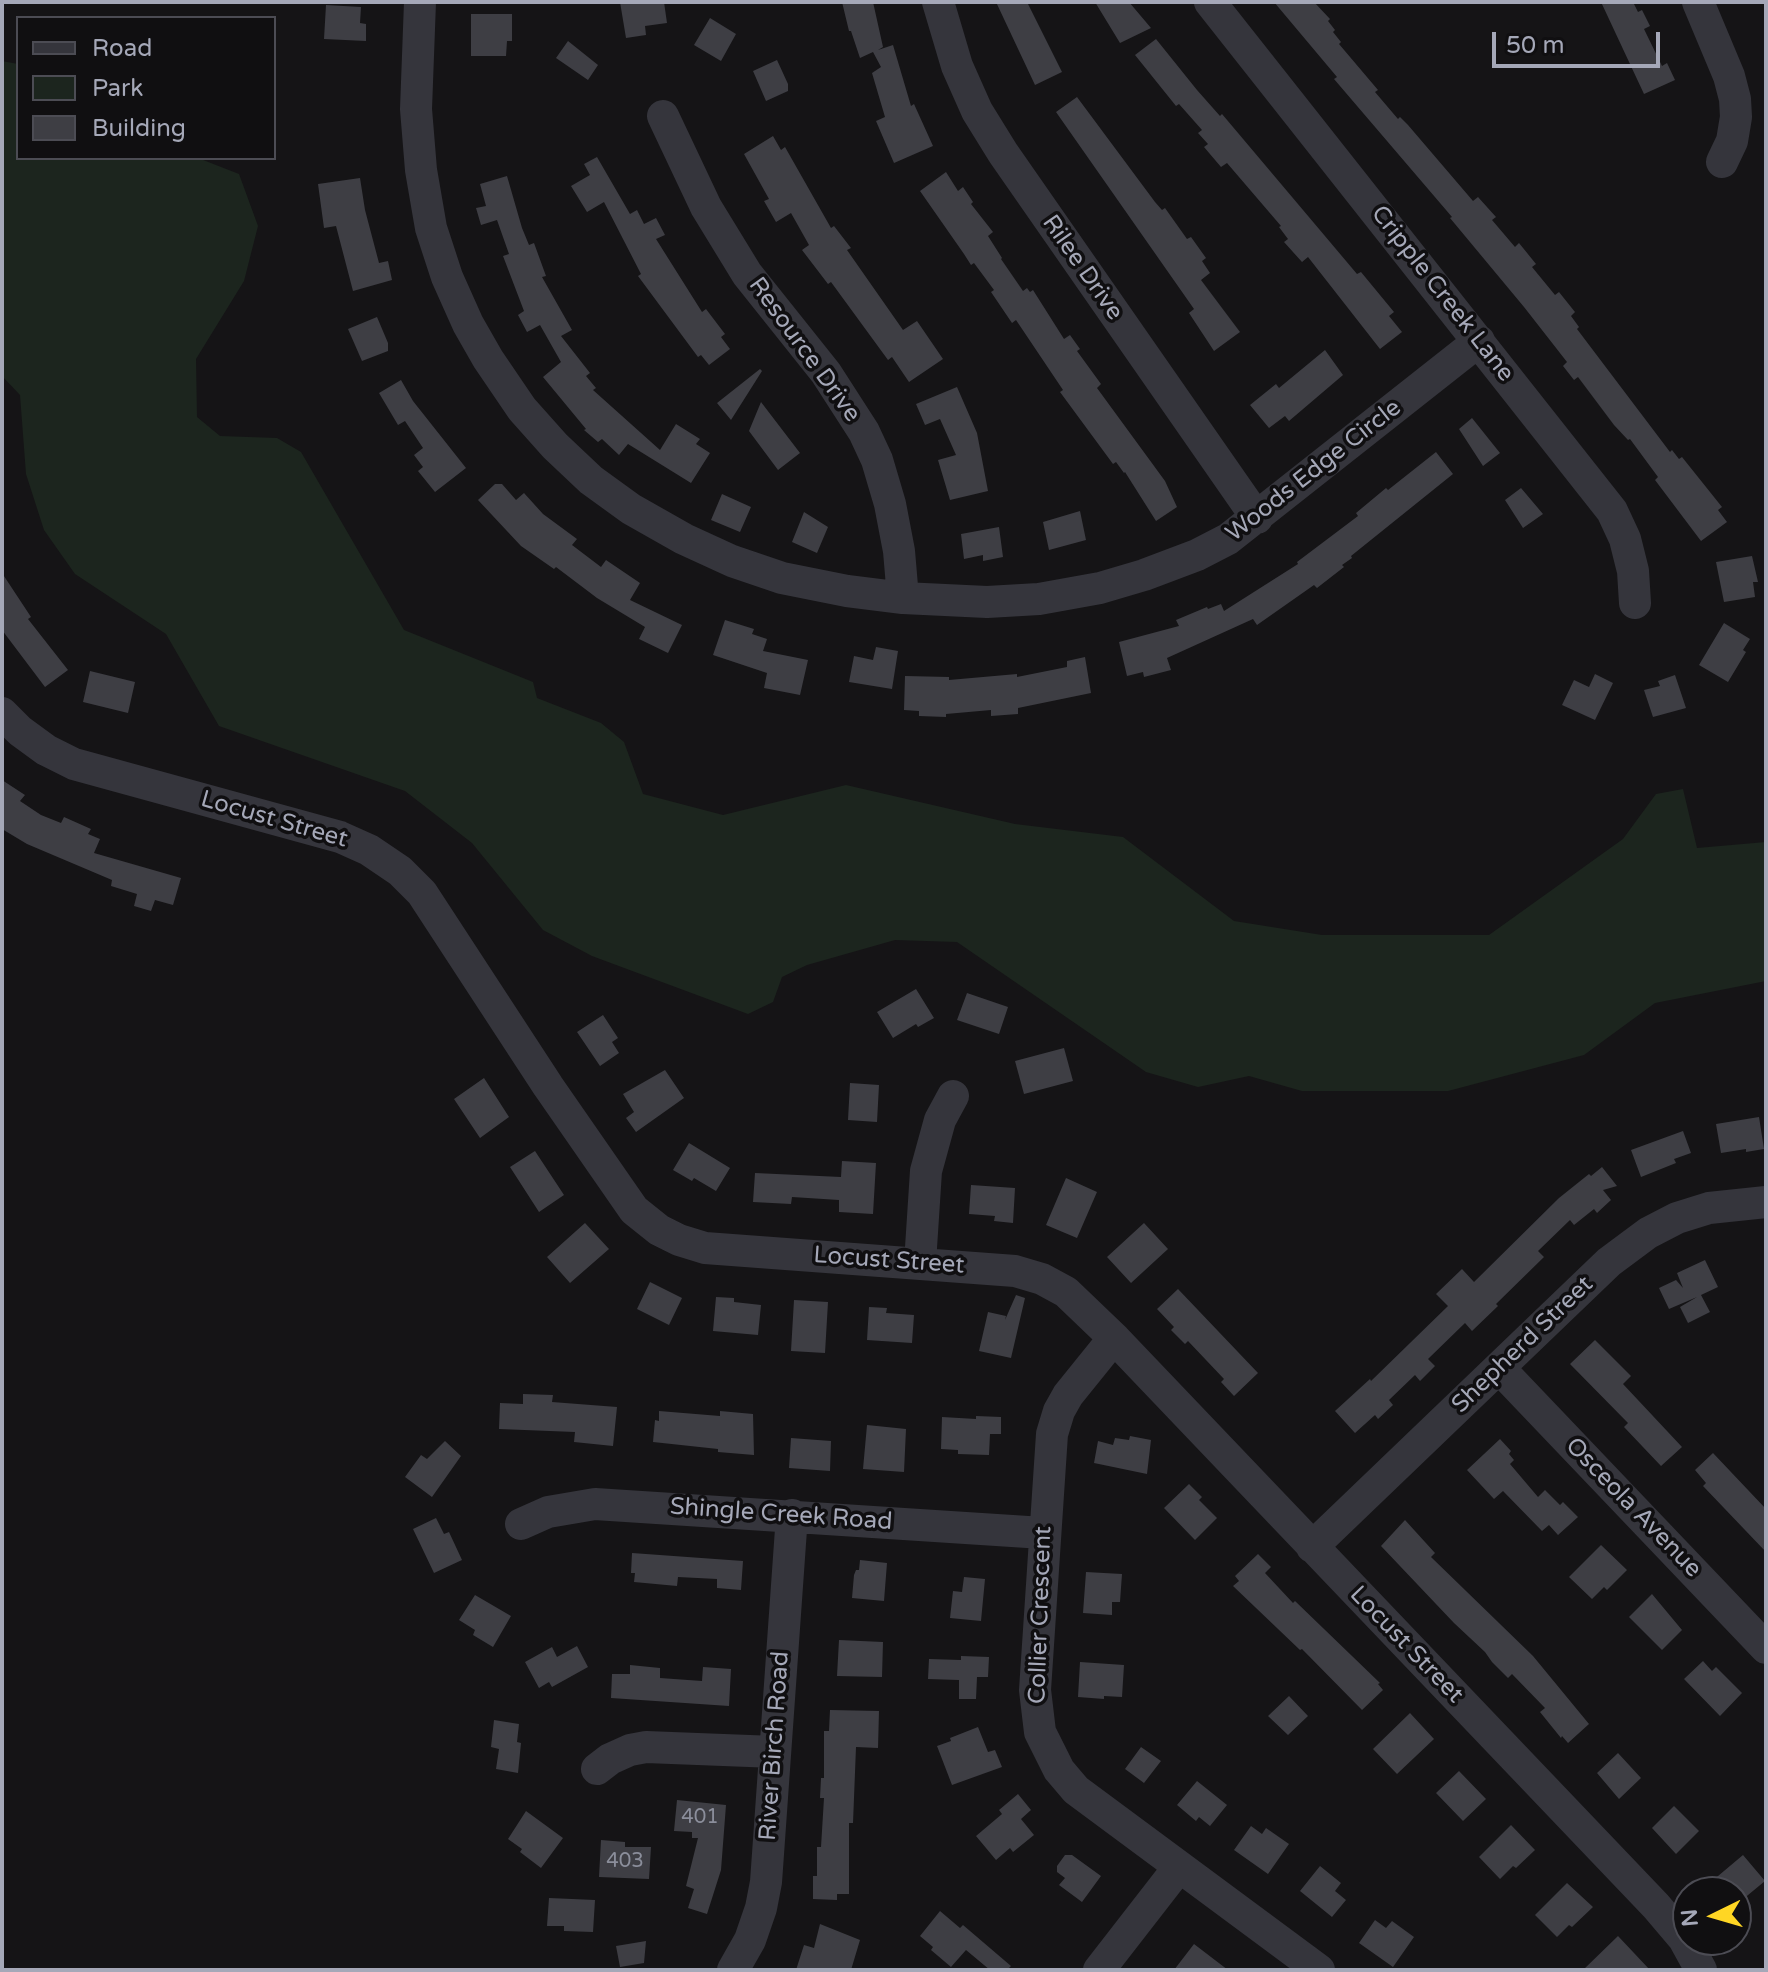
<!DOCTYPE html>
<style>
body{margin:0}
#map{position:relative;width:1768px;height:1972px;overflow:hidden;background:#151416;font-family:"Varela Round",sans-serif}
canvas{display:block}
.frame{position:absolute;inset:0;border:4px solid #a5a8b8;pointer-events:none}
.legend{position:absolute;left:16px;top:16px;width:260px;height:144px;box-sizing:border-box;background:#100f11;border:2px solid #4c4c54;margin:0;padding:10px 14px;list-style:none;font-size:24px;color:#a5a8b8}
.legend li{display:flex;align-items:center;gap:16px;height:40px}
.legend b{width:40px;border:2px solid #4c4c54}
.north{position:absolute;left:1672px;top:1876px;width:80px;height:80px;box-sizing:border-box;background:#100f11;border:2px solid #4c4c54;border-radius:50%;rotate:265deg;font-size:22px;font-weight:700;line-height:32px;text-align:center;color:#a5a8b8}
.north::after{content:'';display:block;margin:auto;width:28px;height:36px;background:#ffd624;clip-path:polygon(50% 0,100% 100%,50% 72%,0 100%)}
.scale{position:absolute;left:1492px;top:32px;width:168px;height:36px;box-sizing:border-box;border:4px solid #a5a8b8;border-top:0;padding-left:10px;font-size:24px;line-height:28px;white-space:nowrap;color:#a5a8b8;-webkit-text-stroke:6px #100f11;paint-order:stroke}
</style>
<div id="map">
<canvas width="1768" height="1972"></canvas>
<div class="frame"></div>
<ul class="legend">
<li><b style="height:10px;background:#35353c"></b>Road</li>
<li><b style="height:22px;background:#1c251e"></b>Park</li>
<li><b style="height:22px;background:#3e3e44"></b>Building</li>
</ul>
<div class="north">N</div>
<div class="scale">50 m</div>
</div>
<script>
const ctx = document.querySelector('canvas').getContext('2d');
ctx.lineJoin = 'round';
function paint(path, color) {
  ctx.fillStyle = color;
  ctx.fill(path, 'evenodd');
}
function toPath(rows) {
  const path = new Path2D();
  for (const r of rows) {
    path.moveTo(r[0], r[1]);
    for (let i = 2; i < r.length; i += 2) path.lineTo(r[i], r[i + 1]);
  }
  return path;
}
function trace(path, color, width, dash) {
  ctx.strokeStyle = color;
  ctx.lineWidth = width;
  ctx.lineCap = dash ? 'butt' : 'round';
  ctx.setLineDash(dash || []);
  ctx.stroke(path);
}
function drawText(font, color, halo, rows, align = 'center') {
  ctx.font = font + ' "Varela Round",sans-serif';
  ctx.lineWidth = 7;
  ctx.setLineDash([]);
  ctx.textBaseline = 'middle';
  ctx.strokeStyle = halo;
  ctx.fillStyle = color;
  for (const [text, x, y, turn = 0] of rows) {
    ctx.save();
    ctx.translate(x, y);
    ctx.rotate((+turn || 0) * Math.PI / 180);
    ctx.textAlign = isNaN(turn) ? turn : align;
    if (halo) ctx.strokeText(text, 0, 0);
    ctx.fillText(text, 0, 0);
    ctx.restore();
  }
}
const green = toPath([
 [2,61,18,64,18,158,198,158,239,174,258,226,244,281,196,359,197,417,220,436,277,438,301,452,404,630,533,682,537,698,601,723,624,742,643,794,723,815,846,785,1015,824,1123,837,1234,921,1322,935,1489,935,1623,839,1656,794,1683,789,1697,848,1766,842,1766,981,1655,1003,1584,1055,1448,1091,1302,1091,1249,1076,1198,1087,1146,1072,957,942,895,940,807,965,782,977,773,1002,748,1014,592,956,543,930,472,843,405,791,219,726,166,634,75,574,44,530,26,474,20,395,2,376]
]);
const building = toPath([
 [620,2,664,2,667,23,645,26,646,35,626,38],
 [842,2,873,2,883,47,878,50,893,45,911,106,914,104,933,146,894,163,876,121,885,117,872,73,881,67,873,52,860,58,851,31,849,31],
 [996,2,1027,2,1062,72,1035,85],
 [1095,2,1129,2,1151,28,1120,43],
 [1274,2,1314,2,1330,19,1328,21,1335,30,1333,32,1341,42,1339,44,1378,90,1375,92,1398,119,1400,117,1408,125,1473,201,1478,197,1496,217,1492,220,1515,247,1519,243,1536,264,1532,267,1555,295,1559,292,1575,312,1571,316,1579,327,1577,329,1670,452,1672,450,1679,459,1682,457,1722,507,1718,510,1727,522,1701,541,1655,480,1658,477,1630,439,1628,440,1614,425,1578,377,1574,380,1563,366,1567,362,1524,307,1450,218,1452,217,1334,79,1337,77],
 [1601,2,1633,2,1638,12,1642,10,1650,26,1644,29,1662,66,1667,63,1675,80,1644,94],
 [326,5,361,7,360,23,366,24,366,41,324,39],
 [471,14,512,14,512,41,507,41,506,56,471,56],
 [710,18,736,34,721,61,694,45],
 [1156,39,1197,90,1220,116,1222,114,1357,274,1361,272,1394,312,1389,316,1402,332,1380,349,1308,257,1302,262,1284,242,1288,239,1279,227,1281,226,1227,163,1221,167,1204,147,1208,144,1198,133,1202,130,1179,104,1176,106,1135,55],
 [568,41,598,65,588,80,556,58],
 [777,60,788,84,788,91,766,101,753,71],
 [1077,97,1155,202,1162,210,1165,208,1187,239,1191,237,1206,258,1202,261,1210,273,1201,280,1240,332,1214,351,1189,313,1194,309,1056,112],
 [773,136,781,150,785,147,831,228,834,226,851,248,847,250,903,330,917,321,943,359,909,382,892,357,888,360,831,282,828,284,802,250,809,245,791,213,776,222,764,201,769,199,744,154],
 [597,157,630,214,637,210,644,224,656,218,665,235,656,239,702,312,706,309,725,334,721,337,730,349,709,365,701,355,698,357,638,276,641,274,604,202,587,212,571,186,590,175,584,164],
 [946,172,958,191,963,187,973,202,971,204,993,232,988,236,1002,258,1001,259,1023,291,1027,288,1030,292,1033,290,1064,339,1070,335,1080,349,1077,351,1101,384,1097,388,1165,481,1177,507,1156,521,1125,472,1124,473,1116,462,1113,464,1060,392,1063,390,1016,320,1012,323,991,292,994,290,974,263,971,265,964,254,920,191],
 [507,176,522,228,529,245,534,243,546,276,542,277,572,330,561,336,590,373,586,376,596,388,593,390,660,450,676,424,700,439,696,444,710,453,691,483,628,444,619,455,602,439,598,442,584,430,586,429,543,377,561,362,540,325,527,332,518,315,524,311,503,256,509,254,497,220,481,225,476,208,486,206,480,184],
 [360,178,365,210,379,263,388,261,392,280,353,291,336,226,324,228,318,184],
 [377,317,388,343,388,351,362,361,348,329],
 [1325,350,1343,375,1289,421,1285,416,1269,428,1250,405,1276,384,1279,388],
 [760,369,762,371,731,420,717,403],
 [401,380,413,401,466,468,435,492,418,471,423,467,414,455,423,448,405,421,398,425,379,393],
 [957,387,977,433,988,491,950,500,938,460,956,455,940,419,925,425,916,404],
 [761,402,800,453,778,470,749,431],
 [1472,418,1500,453,1483,466,1459,429],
 [1436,452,1453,474,1351,556,1352,558,1342,565,1344,567,1317,588,1314,585,1257,625,1253,619,1167,658,1171,670,1144,677,1143,672,1127,676,1119,642,1179,626,1176,620,1207,607,1208,609,1221,604,1224,611,1298,564,1297,562,1358,516,1356,513,1386,488,1388,490],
 [495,484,502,484,516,500,524,493,543,514,577,539,572,545,601,567,606,560,640,583,630,600,682,625,668,653,639,639,645,627,597,598,556,567,554,569,521,546,478,500],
 [1521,488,1543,514,1523,528,1505,500],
 [722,494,751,507,740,532,711,520],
 [1080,511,1086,540,1049,550,1043,522],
 [804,512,828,527,817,553,792,542],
 [999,527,1003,557,983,561,983,555,964,559,961,534],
 [1752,556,1758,582,1753,582,1755,597,1724,602,1716,562],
 [2,573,31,617,28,619,68,670,45,687,2,630],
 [725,620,754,629,752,634,767,639,763,651,808,660,800,695,764,688,767,673,713,655],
 [1724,623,1750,639,1743,650,1746,652,1728,682,1699,665],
 [876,647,898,651,892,689,849,682,854,656,873,660],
 [1085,657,1091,693,1018,708,1018,714,991,716,991,710,946,714,946,717,919,716,919,711,904,710,905,676,949,677,949,680,1017,674,1017,677,1067,667,1067,661],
 [90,671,135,682,128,713,83,702],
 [1595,674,1613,683,1595,720,1562,705,1574,680,1589,687],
 [1675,675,1686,708,1653,717,1644,690,1660,686,1658,681],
 [2,780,25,795,20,801,41,815,61,823,64,817,91,829,88,834,100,839,94,853,181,878,173,905,155,900,151,911,134,906,137,894,111,886,112,880,27,844,2,829],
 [916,989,934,1018,918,1027,916,1024,893,1038,877,1012],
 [967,993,1008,1007,999,1034,957,1020],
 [603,1015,618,1038,612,1042,619,1053,600,1066,577,1032],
 [1064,1048,1073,1081,1024,1094,1015,1061],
 [665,1070,684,1098,636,1132,626,1118,634,1112,623,1094],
 [484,1078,509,1117,480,1138,454,1099],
 [850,1083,879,1085,877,1122,848,1120],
 [1759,1117,1764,1149,1746,1152,1746,1149,1721,1153,1716,1124],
 [1683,1131,1691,1153,1674,1159,1676,1163,1641,1177,1631,1150],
 [689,1143,730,1168,716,1191,694,1178,692,1181,673,1170],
 [535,1151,564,1195,539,1212,510,1167],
 [842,1161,876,1163,873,1214,839,1212,839,1200,792,1197,791,1204,753,1202,755,1173,841,1177],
 [1602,1167,1617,1186,1603,1190,1611,1200,1597,1213,1594,1209,1574,1225,1570,1220,1538,1251,1544,1257,1496,1304,1498,1306,1472,1331,1465,1323,1428,1359,1435,1366,1420,1381,1415,1375,1389,1400,1393,1405,1378,1419,1375,1415,1355,1433,1335,1411,1370,1379,1371,1381,1448,1306,1436,1294,1462,1269,1474,1282,1559,1198,1589,1174,1591,1176],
 [1066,1178,1097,1192,1077,1238,1046,1225],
 [971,1185,1015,1188,1013,1223,994,1221,995,1216,969,1214],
 [585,1223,609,1249,570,1283,547,1257],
 [1144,1223,1168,1249,1131,1283,1107,1257],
 [1705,1260,1718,1287,1701,1295,1710,1312,1688,1323,1680,1307,1697,1297,1669,1309,1659,1288,1676,1280,1683,1288,1677,1273],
 [650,1282,682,1298,669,1325,637,1309],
 [1178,1289,1258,1373,1234,1396,1221,1382,1224,1379,1188,1341,1185,1344,1171,1330,1174,1327,1157,1309],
 [1016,1295,1025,1298,1011,1358,979,1351,988,1312,1006,1316,1005,1320],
 [716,1297,734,1298,734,1302,761,1305,758,1335,713,1331],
 [794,1300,828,1302,825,1353,791,1351],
 [869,1307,887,1308,886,1313,914,1315,912,1343,867,1340],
 [1595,1340,1631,1376,1623,1384,1682,1447,1661,1466,1624,1427,1628,1423,1570,1364],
 [523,1394,553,1395,552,1402,617,1407,613,1446,574,1442,575,1432,499,1429,500,1403,523,1404],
 [659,1411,720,1416,720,1411,753,1414,754,1455,718,1452,718,1449,653,1442,655,1420,659,1421],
 [976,1416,1001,1417,1001,1434,990,1434,989,1455,958,1454,958,1450,941,1449,942,1417,976,1419],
 [867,1425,906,1429,904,1472,863,1469],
 [1130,1436,1151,1440,1147,1474,1094,1463,1098,1441,1113,1445,1115,1438,1129,1440],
 [791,1438,831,1441,830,1471,789,1468],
 [1500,1439,1511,1451,1509,1454,1514,1460,1510,1464,1538,1497,1545,1490,1560,1505,1563,1502,1578,1517,1558,1535,1549,1525,1542,1531,1503,1491,1494,1499,1467,1470],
 [445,1441,461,1456,432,1497,405,1477,421,1455,427,1459],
 [1713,1453,1766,1509,1766,1552,1703,1486,1706,1483,1695,1470],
 [1189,1484,1202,1497,1199,1500,1217,1518,1195,1540,1164,1508],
 [436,1518,444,1534,449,1532,462,1560,434,1573,413,1529],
 [1405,1520,1435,1553,1431,1557,1533,1656,1589,1724,1568,1743,1562,1736,1561,1738,1540,1712,1545,1708,1512,1674,1508,1678,1492,1662,1485,1652,1454,1623,1381,1546],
 [1601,1545,1627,1570,1607,1590,1604,1587,1592,1599,1569,1577],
 [632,1553,743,1561,741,1590,717,1588,717,1579,678,1577,677,1586,634,1582,635,1573,631,1573],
 [1258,1554,1271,1567,1265,1573,1293,1603,1295,1601,1380,1683,1378,1684,1383,1690,1362,1710,1302,1649,1300,1650,1233,1586,1239,1581,1235,1576],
 [860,1560,887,1563,884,1601,852,1598,854,1575,856,1570,859,1570],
 [1086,1572,1122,1574,1120,1602,1112,1602,1112,1615,1083,1613],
 [964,1577,985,1579,981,1621,950,1618,953,1591,962,1592],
 [1652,1594,1682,1630,1662,1650,1629,1617],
 [475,1595,511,1616,493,1647,473,1635,475,1630,459,1620],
 [839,1640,883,1642,882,1677,837,1676],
 [577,1646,588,1667,552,1687,549,1682,539,1688,525,1662,552,1647,557,1657],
 [961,1656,989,1657,988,1677,977,1677,976,1699,959,1699,959,1680,928,1679,929,1659,961,1660],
 [1703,1661,1712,1671,1716,1667,1742,1693,1720,1716,1684,1679],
 [1080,1662,1124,1665,1122,1697,1104,1696,1104,1699,1078,1697],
 [630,1665,660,1668,660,1678,702,1681,703,1667,731,1669,729,1706,611,1698,612,1674,630,1674],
 [1289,1696,1308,1716,1288,1735,1268,1716],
 [830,1710,879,1711,878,1748,856,1747,853,1823,849,1823,849,1894,837,1894,837,1900,813,1899,813,1876,817,1876,817,1847,821,1847,824,1798,820,1798,821,1778,824,1778,824,1731,829,1731],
 [1410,1713,1434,1739,1397,1774,1373,1749],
 [494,1720,519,1724,517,1742,521,1743,518,1773,496,1769,499,1749,491,1747],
 [978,1727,988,1752,995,1750,1002,1767,952,1785,937,1746,951,1741,950,1738],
 [1141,1747,1161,1761,1144,1783,1125,1769],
 [1618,1753,1641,1778,1619,1799,1597,1773],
 [1459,1771,1486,1799,1463,1821,1436,1793],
 [1197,1781,1227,1805,1210,1826,1199,1817,1196,1821,1177,1805],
 [1018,1794,1031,1810,1021,1819,1034,1835,1013,1852,1010,1848,996,1860,976,1836,1002,1814,999,1810],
 [677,1800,726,1805,721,1870,707,1914,688,1908,694,1889,686,1886,698,1838,692,1838,692,1832,674,1831],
 [1674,1806,1699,1831,1676,1854,1652,1828],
 [526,1811,563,1838,541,1868,520,1852,522,1849,508,1839],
 [1511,1825,1535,1850,1516,1868,1513,1866,1500,1879,1479,1857],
 [1251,1826,1262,1834,1266,1828,1289,1844,1268,1874,1234,1850],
 [601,1840,625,1842,625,1847,651,1847,649,1879,599,1877],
 [1065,1855,1072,1855,1101,1876,1082,1902,1059,1885,1065,1878,1057,1872,1057,1866],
 [1743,1855,1765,1881,1736,1905,1736,1892,1699,1892],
 [1320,1866,1341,1883,1335,1891,1346,1900,1332,1917,1300,1891],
 [1567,1883,1593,1907,1572,1927,1569,1925,1557,1937,1535,1915],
 [549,1898,595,1900,593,1932,564,1931,564,1926,547,1926],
 [940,1911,960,1928,963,1925,1011,1966,1007,1970,990,1970,966,1950,951,1967,931,1950,933,1947,920,1936],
 [1375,1920,1386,1928,1392,1921,1414,1937,1393,1967,1359,1943],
 [820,1924,860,1940,851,1970,796,1970,804,1945,814,1948],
 [1618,1936,1650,1970,1583,1970],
 [646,1941,644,1963,620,1967,616,1946],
 [1194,1944,1228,1970,1174,1970]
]);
const minor = toPath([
 [420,2,416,109,421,170,431,228,447,277,468,324,488,359,522,409,555,446,591,480,631,509,684,539,732,561,782,578,847,591,903,598,987,602,1039,599,1100,588,1144,575,1197,555,1228,539,1479,341],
 [938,2,957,66,977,111,1003,153,1257,518],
 [1210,2,1612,511,1625,539,1633,571,1635,603],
 [1698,2,1729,76,1735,99,1736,117,1732,141,1722,162],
 [663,116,706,207,747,274,826,373,864,432,877,460,890,504,899,551,903,598],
 [2,713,20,731,46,750,74,764,340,837,369,850,400,871,422,893,548,1086,634,1210,659,1230,679,1240,705,1248,1015,1271,1042,1279,1066,1292,1114,1338,1656,1906,1684,1939,1701,1970],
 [920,1263,926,1171,940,1120,953,1096],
 [1114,1338,1068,1395,1059,1411,1052,1434,1035,1690,1040,1732,1059,1770,1076,1790,1319,1970],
 [1500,1369,1766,1648],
 [521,1524,548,1512,595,1504,1043,1533],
 [1312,1547,1609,1262,1648,1233,1677,1218,1709,1208,1766,1202],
 [597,1769,610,1759,630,1750,646,1747,775,1752],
 [733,1970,750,1940,761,1908,766,1882,792,1515],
 [1099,1970,1179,1867]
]);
const numberNames = [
 ["401",700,1818],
 ["403",625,1862]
];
const streetNames = [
 ["Rilee Drive",1082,268,55],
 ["Cripple Creek Lane",1442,294,52],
 ["Resource Drive",804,350,54],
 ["Woods Edge Circle",1314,471,-38],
 ["Locust Street",274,820,16],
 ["Locust Street",889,1261,4],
 ["Shepherd Street",1523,1345,-44],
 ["Osceola Avenue",1633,1508,46],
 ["Shingle Creek Road",781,1515,4],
 ["Collier Crescent",1041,1615,-88],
 ["Locust Street",1406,1645,46],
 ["River Birch Road",775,1746,-86]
];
paint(green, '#1c251e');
paint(building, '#3e3e44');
trace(minor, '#35353c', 32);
drawText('20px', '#8b8e9b', null, numberNames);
drawText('24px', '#a5a8b8', '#100f11', streetNames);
</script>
